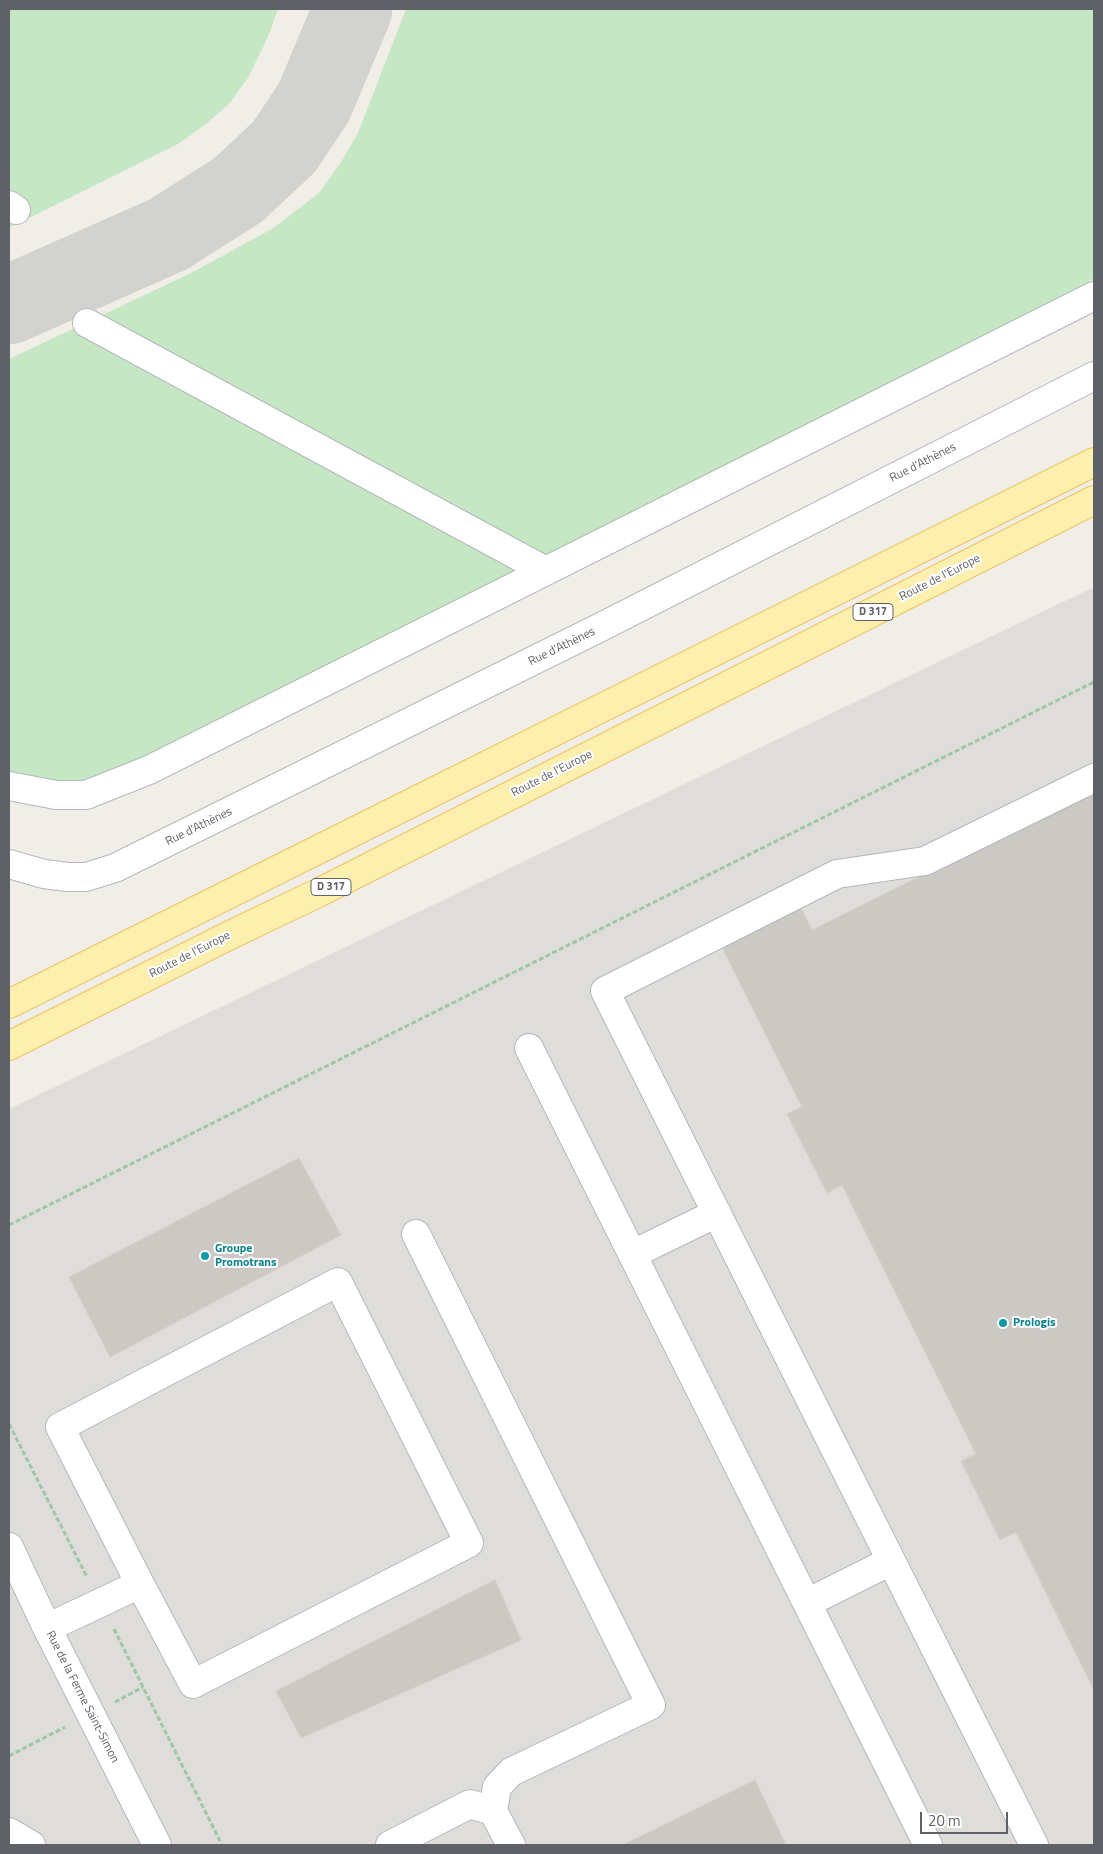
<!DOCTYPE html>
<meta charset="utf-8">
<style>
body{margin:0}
#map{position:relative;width:1103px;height:1854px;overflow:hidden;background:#f0eee7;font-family:"Titillium Web",sans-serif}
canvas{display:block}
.frame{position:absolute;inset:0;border:10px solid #5e6267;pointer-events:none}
.scale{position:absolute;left:920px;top:1812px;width:88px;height:22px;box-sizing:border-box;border:2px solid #5e6267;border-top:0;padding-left:6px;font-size:15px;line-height:18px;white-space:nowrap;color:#5e6267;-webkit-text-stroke:4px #fff;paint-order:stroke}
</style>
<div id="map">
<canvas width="1103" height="1854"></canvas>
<div class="frame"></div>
<div class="scale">20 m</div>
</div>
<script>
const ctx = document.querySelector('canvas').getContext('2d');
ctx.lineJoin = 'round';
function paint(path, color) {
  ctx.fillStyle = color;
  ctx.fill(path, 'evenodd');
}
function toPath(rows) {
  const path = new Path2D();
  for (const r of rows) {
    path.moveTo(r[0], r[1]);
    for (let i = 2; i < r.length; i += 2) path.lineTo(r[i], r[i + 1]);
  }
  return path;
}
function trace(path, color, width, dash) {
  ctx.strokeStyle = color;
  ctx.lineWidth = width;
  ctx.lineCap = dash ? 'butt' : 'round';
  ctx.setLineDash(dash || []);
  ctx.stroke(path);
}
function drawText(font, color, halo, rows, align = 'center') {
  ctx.font = font + ' "Titillium Web",sans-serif';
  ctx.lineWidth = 4;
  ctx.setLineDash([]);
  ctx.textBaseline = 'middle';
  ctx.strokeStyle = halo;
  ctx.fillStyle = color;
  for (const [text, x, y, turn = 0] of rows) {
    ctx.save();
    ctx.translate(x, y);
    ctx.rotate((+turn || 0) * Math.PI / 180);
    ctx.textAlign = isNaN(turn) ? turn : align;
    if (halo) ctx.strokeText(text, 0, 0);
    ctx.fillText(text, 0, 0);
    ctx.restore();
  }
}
const industrial = toPath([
 [1094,587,1094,1845,9,1845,9,1109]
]);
const green = toPath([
 [9,9,278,9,270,32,249,76,230,103,206,124,178,144,9,228],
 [406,9,1094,9,1094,279,115,773,90,781,65,784,9,775,9,359,189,274,272,229,319,193,341,162,358,133]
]);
const taxiway = toPath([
 [9,305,169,234,238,190,284,147,314,102,353,9]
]);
const building = toPath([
 [1094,790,1094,1690,1016,1532,1000,1540,961,1461,976,1454,842,1185,827,1193,787,1114,802,1107,720,943,797,900,812,930,1094,790],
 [299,1158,341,1235,110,1357,69,1277,299,1158],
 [495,1580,521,1640,301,1738,276,1691,495,1580],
 [755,1780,786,1845,623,1845,755,1780]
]);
const path = toPath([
 [9,1225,1094,682],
 [9,1424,87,1577],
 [114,1629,222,1845],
 [115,1702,143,1687],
 [9,1756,65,1727]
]);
const minor = toPath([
 [9,205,16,210],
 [87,323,546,571],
 [9,786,56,795,86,795,149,770,1094,296],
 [9,864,44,874,68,877,86,877,115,868,599,628,1094,376],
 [529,1048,928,1845],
 [416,1234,651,1705,511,1772,497,1787,493,1811,511,1845],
 [633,1254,717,1213],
 [9,1547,47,1628,157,1845],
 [807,1603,891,1561],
 [47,1628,140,1584,60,1427,338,1282,469,1543,193,1684,140,1584],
 [9,1832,31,1845],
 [390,1845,470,1804,493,1811],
 [1034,1845,605,991,837,874,925,861,1094,778]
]);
const major = toPath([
 [9,1004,1094,462],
 [9,1046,226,937,320,892,1094,500]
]);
const markers = [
 [205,1256,5,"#0f9aa8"],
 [1003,1323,5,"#0f9aa8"]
];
const shields = [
 [873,612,40],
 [331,887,40]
];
const shieldNames = [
 ["D 317",873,612],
 ["D 317",331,887]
];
const streetNames = [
 ["Rue d'Athènes",923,463,-27],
 ["Route de l'Europe",940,578,-27],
 ["Rue d'Athènes",562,647,-26],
 ["Route de l'Europe",552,774,-27],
 ["Rue d'Athènes",199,827,-26],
 ["Route de l'Europe",190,955,-27],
 ["Rue de la Ferme Saint-Simon",82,1697,63]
];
const cultureNames = [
 ["Groupe",215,1249],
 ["Promotrans",215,1263],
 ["Prologis",1013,1323]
];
paint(industrial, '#dfddd9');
paint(green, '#c5e7c4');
trace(taxiway, '#d2d2cf', 79);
paint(building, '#ccc9c4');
trace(building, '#d5cfc5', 1);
trace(minor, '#b4b7bb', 30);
trace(major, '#eec461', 30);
trace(path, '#9dc7a8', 3, [5, 2.5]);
trace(minor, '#fff', 28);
trace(major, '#fdefae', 28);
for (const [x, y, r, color] of markers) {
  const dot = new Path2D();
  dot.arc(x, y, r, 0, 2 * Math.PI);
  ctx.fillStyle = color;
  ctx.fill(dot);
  trace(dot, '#fff', 2);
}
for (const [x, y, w] of shields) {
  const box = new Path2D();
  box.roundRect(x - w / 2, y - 8.5, w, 17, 4);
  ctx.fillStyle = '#fff';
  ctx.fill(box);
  trace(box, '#5e6267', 1);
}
drawText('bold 11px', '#5e6267', null, shieldNames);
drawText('12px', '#5e6267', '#fff', streetNames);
drawText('bold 12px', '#0d838f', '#fff', cultureNames, 'left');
</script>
